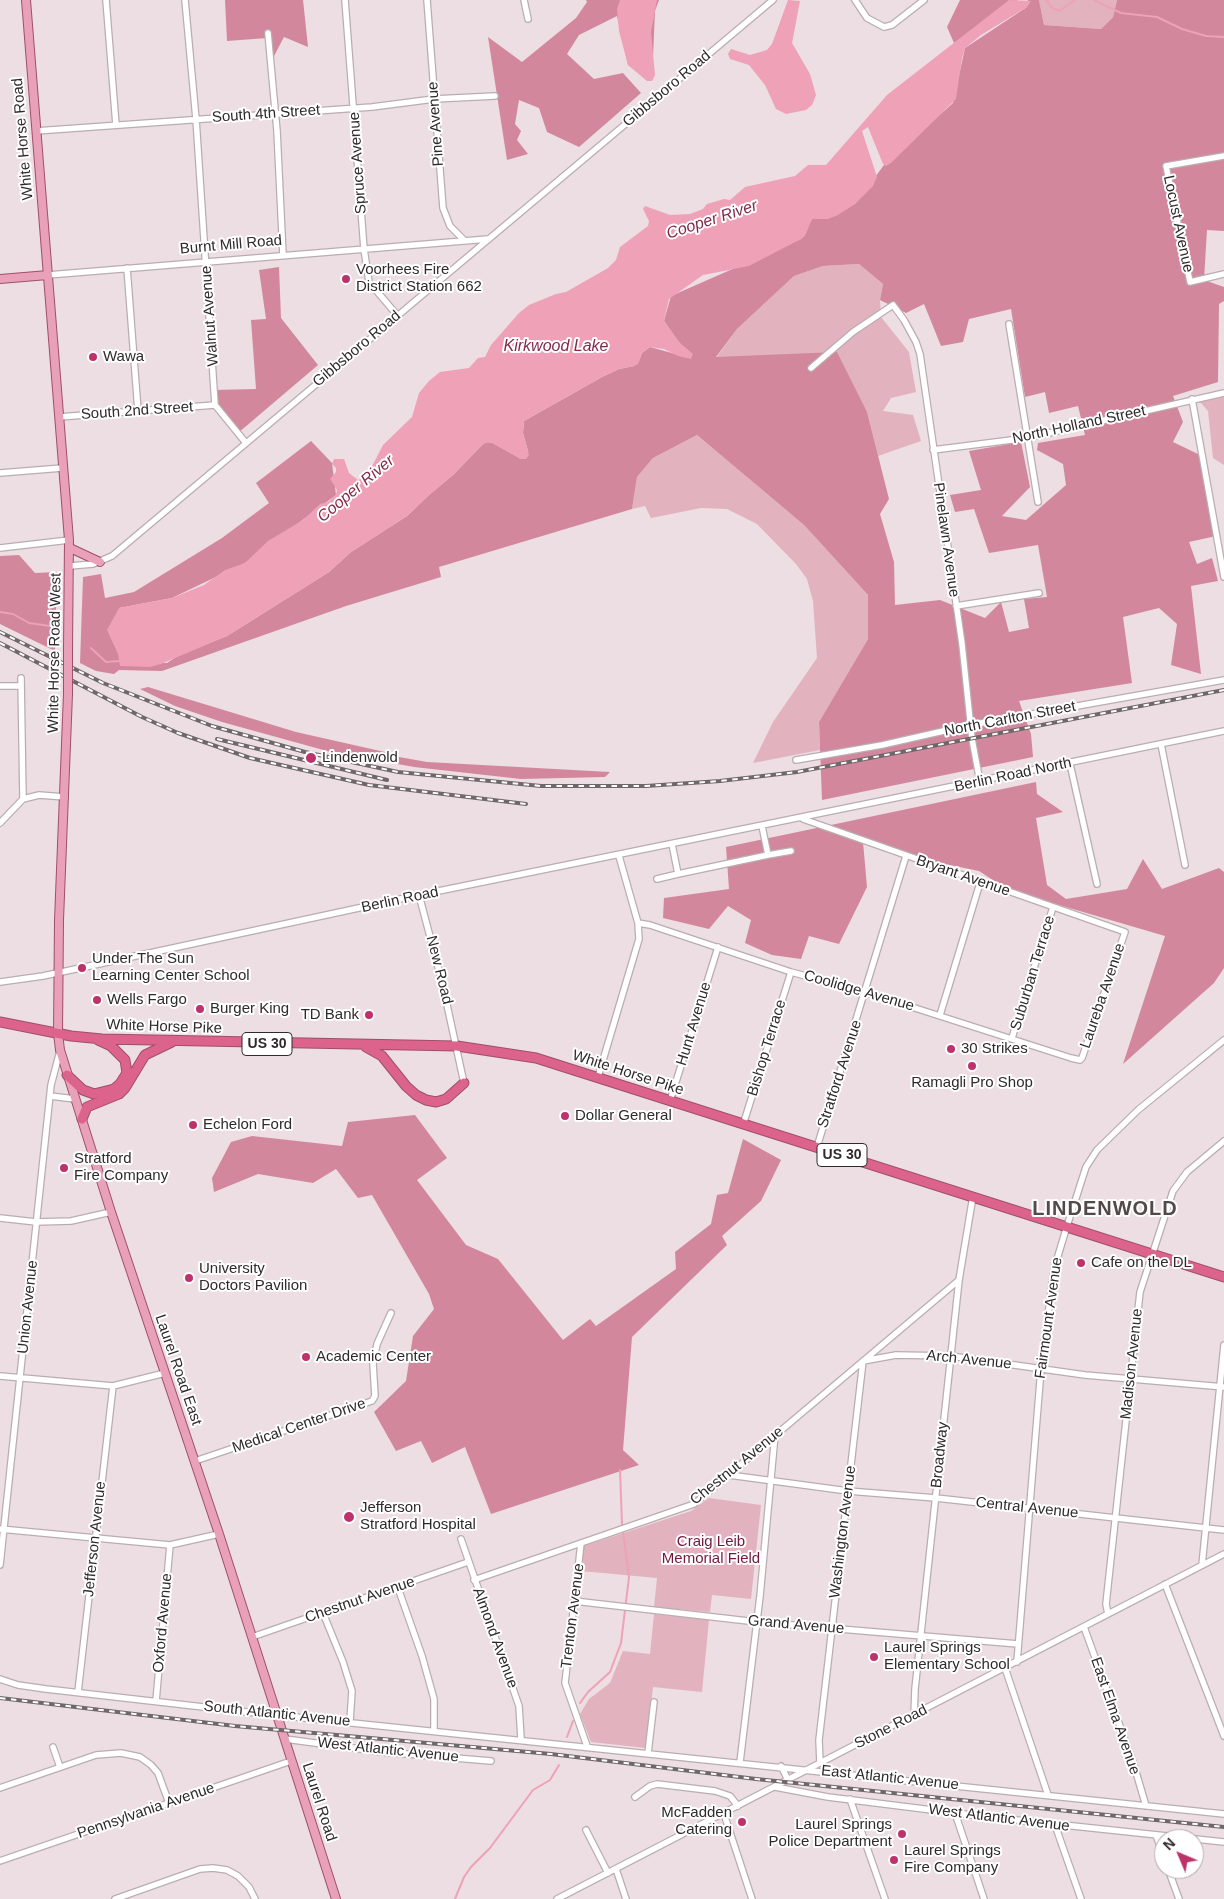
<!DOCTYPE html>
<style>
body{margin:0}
#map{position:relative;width:1224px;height:1899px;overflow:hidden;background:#ecdee2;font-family:Arial,sans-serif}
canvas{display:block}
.north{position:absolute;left:1154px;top:1829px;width:50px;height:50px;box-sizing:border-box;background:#fff;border:1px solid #acaaab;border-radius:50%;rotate:315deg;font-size:14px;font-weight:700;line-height:20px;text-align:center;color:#2f2a2c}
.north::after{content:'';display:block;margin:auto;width:18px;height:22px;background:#bd326a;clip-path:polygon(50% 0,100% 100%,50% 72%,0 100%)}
</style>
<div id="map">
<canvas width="1224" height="1899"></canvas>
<div class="north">N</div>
</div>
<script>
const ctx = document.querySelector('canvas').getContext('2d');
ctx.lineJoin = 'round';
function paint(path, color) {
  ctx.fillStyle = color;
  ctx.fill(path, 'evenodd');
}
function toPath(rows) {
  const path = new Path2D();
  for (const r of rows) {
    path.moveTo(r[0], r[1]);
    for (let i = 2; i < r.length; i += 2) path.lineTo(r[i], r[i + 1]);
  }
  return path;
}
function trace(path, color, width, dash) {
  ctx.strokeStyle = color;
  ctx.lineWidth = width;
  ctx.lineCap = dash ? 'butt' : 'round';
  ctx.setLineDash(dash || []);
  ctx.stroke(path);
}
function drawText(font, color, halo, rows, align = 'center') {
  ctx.font = font + ' Arial,sans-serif';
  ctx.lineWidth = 4;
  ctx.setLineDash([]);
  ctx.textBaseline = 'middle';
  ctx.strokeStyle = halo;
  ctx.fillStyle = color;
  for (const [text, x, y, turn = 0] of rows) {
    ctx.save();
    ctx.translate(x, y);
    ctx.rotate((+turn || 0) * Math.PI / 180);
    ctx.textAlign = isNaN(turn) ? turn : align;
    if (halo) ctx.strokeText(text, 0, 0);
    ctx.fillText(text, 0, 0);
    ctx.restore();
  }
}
const green = toPath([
 [1039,0,1117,0,1113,17,1101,29,1044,25],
 [859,264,883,284,880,300,881,317,909,352,916,392,891,398,883,411,913,415,921,441,878,456,867,412,772,356,716,358,737,329,794,276,823,266],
 [1224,394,1224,465,1213,458,1208,411,1201,403,1195,402],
 [697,435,804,525,868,595,868,639,819,722,820,750,753,763,773,722,817,658,813,601,807,579,796,564,757,524,727,509,701,508,651,518,645,506,632,509,637,477,653,458],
 [709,1498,761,1505,751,1599,712,1595,710,1612,654,1607,657,1578,581,1571,584,1546,691,1511],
 [654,1614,709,1620,702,1692,653,1687,646,1748,591,1742,580,1714,589,1699,610,1683,623,1651,650,1654]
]);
const forest = toPath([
 [225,0,303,0,308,47,284,37,273,58,267,38,227,41],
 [586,0,659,0,655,11,652,81,628,65,617,16,579,35,567,54,594,79,623,73,641,93,579,147,547,132,539,108,519,100,515,124,521,131,517,140,528,154,507,160,488,37,522,62,576,18,587,2],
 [960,0,1018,0,954,43,947,27],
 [1028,0,1039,0,1044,25,1101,29,1113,17,1117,0,1224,0,1224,231,1207,230,1204,280,1224,287,1224,301,1219,304,1218,382,1173,396,1183,422,1173,442,1200,455,1216,536,1189,542,1197,564,1212,558,1218,581,1191,586,1201,674,1171,665,1177,624,1159,608,1123,617,1132,683,1019,701,1031,734,1033,757,822,800,819,722,868,639,868,595,804,525,697,435,653,458,637,477,632,509,439,567,441,577,346,606,162,671,119,670,114,674,96,671,80,663,83,577,101,574,105,598,134,592,222,538,269,503,256,483,311,441,332,463,336,495,245,563,172,598,119,608,119,661,167,663,179,655,227,636,329,572,351,552,407,516,429,495,453,475,483,444,487,442,493,443,521,459,528,451,523,433,524,421,602,377,619,369,634,366,639,361,642,353,650,347,690,358,664,321,671,296,801,239,812,219,855,204,884,165,953,103,965,48,1027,7],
 [859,264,883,284,880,300,906,313,924,304,941,346,963,342,969,319,1011,309,1025,397,1045,392,1049,413,1078,406,1085,435,1038,443,1037,450,1063,464,1066,485,1026,520,1002,516,1030,487,1021,442,969,451,981,490,950,495,955,512,974,509,989,553,1038,545,1047,597,1024,599,1029,628,1009,632,1001,602,985,618,940,600,895,605,894,562,880,514,889,499,867,412,837,352,716,357,737,329,794,276,823,266],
 [279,267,281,318,318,365,238,433,217,407,214,390,256,389,251,320,266,319,259,270],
 [19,555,35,573,57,572,55,651,0,624,0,556],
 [148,687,296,732,398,755,399,757,427,762,610,772,605,777,521,779,414,767,327,751,222,722,175,706,140,689],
 [1036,782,1037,794,1063,812,1036,818,1047,885,1066,899,1127,889,1143,859,1162,889,1219,868,1224,872,1224,968,1214,983,1123,1064,1165,936,1008,890,979,871,916,858,863,842,867,887,839,944,809,936,801,959,772,955,745,943,751,920,728,906,709,929,663,918,664,898,729,889,726,847],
 [415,1115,447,1158,417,1180,466,1245,498,1259,563,1340,590,1319,596,1326,676,1269,675,1252,711,1224,717,1195,728,1193,743,1139,781,1160,761,1201,722,1236,727,1245,632,1337,623,1450,639,1465,491,1514,465,1447,432,1463,421,1441,396,1451,374,1412,406,1381,413,1336,434,1309,429,1294,372,1195,358,1198,336,1169,313,1183,258,1174,214,1192,212,1178,231,1142,252,1136,342,1146,348,1122]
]);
const water = toPath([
 [620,0,657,0,651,32,655,75,652,81,647,81,628,65,619,31,617,9],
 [788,0,800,1,792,43,810,74,816,95,812,105,806,110,786,114,776,109,765,85,749,65,730,59,728,54,731,49,750,55,767,50,772,44],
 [1009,0,1031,1,1027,7,981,35,965,48,962,58,956,99,891,163,886,166,883,164,868,127,862,131,877,177,873,186,855,204,838,215,828,219,812,219,805,236,801,239,749,266,703,275,669,299,664,321,679,342,693,354,691,359,678,356,664,349,650,347,642,353,638,364,634,366,619,369,602,377,524,421,523,433,529,455,526,459,521,459,490,442,483,444,453,475,429,495,407,516,351,552,329,572,227,636,161,664,150,667,120,666,118,654,107,630,119,608,172,598,204,585,225,570,245,563,268,541,303,520,320,504,328,502,336,495,337,490,330,479,336,472,336,468,332,464,334,459,344,459,349,473,358,480,361,479,368,474,383,445,412,417,419,393,429,381,440,372,469,368,478,358,485,357,491,345,519,313,529,305,556,294,566,292,608,268,616,260,620,247,648,226,649,221,643,209,645,206,670,215,690,214,703,209,707,204,724,199,730,200,745,187,795,176,808,165,826,165,887,95]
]);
const stream = toPath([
 [1046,0,1052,8,1059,11,1075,0],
 [1094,0,1121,13,1157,17,1182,29,1206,36,1224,37],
 [0,612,13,614,29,623,57,627],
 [91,648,106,662,120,661],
 [580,1703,588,1692,610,1672,621,1643,629,1577,622,1524,620,1470],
 [567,1737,573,1721],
 [455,1899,464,1877,471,1867,490,1848,533,1790,550,1780,559,1765]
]);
const minor = toPath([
 [106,0,116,125],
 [185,0,196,119,215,405,246,443],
 [345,0,364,249,369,282,397,315],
 [427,0,443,208,450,226,465,241],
 [524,0,528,19],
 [855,0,867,18,884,27,892,25,924,0],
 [268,33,277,131,283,255],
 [36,131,372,107,434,99,495,96],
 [1224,156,1166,166,1190,282,1224,274],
 [127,268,138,411],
 [48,275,488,239],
 [1009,324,1038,502],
 [811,368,853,332,893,305,904,320,916,342,920,354,962,644,972,739,980,782],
 [1192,399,1224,577],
 [59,417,215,405],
 [933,450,1027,438,1224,393],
 [0,473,62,468],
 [0,548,69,540],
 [70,566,93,564,112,556,773,0],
 [956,606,1039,593],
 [21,678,23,799],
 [0,686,21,686],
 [1161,744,1185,865],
 [796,760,882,745,970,725,1224,680],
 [1070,764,1097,884],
 [0,823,23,799,39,795,65,797],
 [672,844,678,874,768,855,762,826],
 [768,855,791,851],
 [657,879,678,874],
 [419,895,442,982,464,1083],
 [638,923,650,925,791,972,865,992,1071,1058,1080,1060,1082,1058,1125,932,803,819],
 [0,982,43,976,419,895,1224,731],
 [940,1015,980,883],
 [1012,1038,1053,907],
 [598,1077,639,939,638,923,619,856],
 [50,1096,75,1099],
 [670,1101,718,947],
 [743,1125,791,972],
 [817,1147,906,856],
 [0,1218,36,1222,71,1221,111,1212],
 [0,1376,113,1386,165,1373],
 [195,1461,372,1401,375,1396,373,1364,377,1344,391,1313],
 [729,1475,848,1491,936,1498,1224,1530],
 [0,1529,170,1545,219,1534],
 [461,1539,519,1706,521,1739],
 [581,1543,565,1683,587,1746],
 [0,1565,51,1085,60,1051],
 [1202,1565,1224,1345],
 [474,1580,694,1504,959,1280],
 [1165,1584,1224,1736],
 [398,1588,422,1656,434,1699,434,1730],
 [574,1601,757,1622,1018,1644],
 [323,1613,343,1662,352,1691,350,1721],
 [1108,1614,1106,1604,1140,1292,1173,1191,1187,1172,1224,1141],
 [1084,1627,1133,1762,1146,1806],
 [252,1637,468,1562],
 [1017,1662,1041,1369,1054,1269,1067,1226,1086,1167,1097,1150,1138,1110,1224,1040],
 [1005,1668,1048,1795],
 [0,1679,18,1685,46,1689,247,1712,1224,1814],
 [78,1692,113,1386],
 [156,1701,170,1545],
 [914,1715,915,1689,959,1280,973,1196],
 [285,1739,383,1752,491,1761],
 [53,1747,60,1767],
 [648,1753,654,1702],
 [740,1762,760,1596,775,1435],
 [820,1763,819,1740,863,1361,896,1355,951,1356,1085,1375,1224,1387],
 [781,1766,788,1780],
 [775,1787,828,1797,988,1817,1224,1842],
 [0,1788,96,1755,121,1753,140,1757,151,1765,158,1773,169,1803],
 [635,1797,650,1786,657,1784,715,1791,730,1796,738,1806],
 [850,1799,885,1899],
 [955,1813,984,1899],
 [724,1814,752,1899],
 [1055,1825,1081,1899],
 [586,1830,608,1873],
 [1156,1835,1164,1857],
 [0,1861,291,1761],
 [616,1869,626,1899],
 [1168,1869,1179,1899],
 [115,1899,200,1869,213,1868,227,1870,238,1876,249,1887,255,1899],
 [557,1899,1224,1554]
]);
const major = toPath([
 [26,0,69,540,68,649],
 [0,279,48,275],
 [70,548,100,562],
 [68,694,59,920,58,1033,60,1050,111,1212,219,1534,336,1899]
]);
const highway = toPath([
 [0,1022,71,1036,102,1039,457,1046,536,1058,1224,1277],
 [366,1047,382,1056,406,1086,416,1095,426,1100,436,1102,446,1099,464,1083],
 [67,1075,83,1090,94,1094,114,1089,120,1084,127,1073,125,1060,111,1046,98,1040],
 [82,1119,87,1107,119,1094,125,1088,145,1055,172,1042]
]);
const rail = toPath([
 [0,632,103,683,212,726,305,752,398,772,541,786,646,786,720,781,797,772,1224,690],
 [0,643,142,717,178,733,250,758,369,785,526,804],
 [217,739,387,780],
 [0,1698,235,1726,551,1754,756,1779,1224,1827]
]);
const majorBridge = toPath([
 [68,694,68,649]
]);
const markers = [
 [346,279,5,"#bd326a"],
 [93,357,5,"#bd326a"],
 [311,758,6,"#bd326a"],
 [82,968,5,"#bd326a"],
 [97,1000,5,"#bd326a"],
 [200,1009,5,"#bd326a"],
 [369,1015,5,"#bd326a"],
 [951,1049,5,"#bd326a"],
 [972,1066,5,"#bd326a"],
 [565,1116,5,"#bd326a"],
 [193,1125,5,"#bd326a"],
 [64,1168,5,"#bd326a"],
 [1081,1263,5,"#bd326a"],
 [189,1278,5,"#bd326a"],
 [306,1357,5,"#bd326a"],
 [349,1517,6,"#bd326a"],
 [874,1657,5,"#bd326a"],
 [742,1822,5,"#bd326a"],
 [902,1834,5,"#bd326a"],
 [894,1860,5,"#bd326a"]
];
const shields = [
 [267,1044,50],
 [842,1155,50]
];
const shieldNames = [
 ["US 30",267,1044],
 ["US 30",842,1155]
];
const streetNames = [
 ["Gibbsboro Road",667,89,-40],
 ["South 4th Street",266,114,-4],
 ["Pine Avenue",436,124,-94],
 ["White Horse Road",23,139,-95],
 ["Spruce Avenue",358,163,-94],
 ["Locust Avenue",1178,224,78],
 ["Burnt Mill Road",231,245,-5],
 ["Walnut Avenue",210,316,-94],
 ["Gibbsboro Road",357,349,-40],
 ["South 2nd Street",137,411,-4],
 ["North Holland Street",1079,425,-12],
 ["Pinelawn Avenue",946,540,82],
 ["White Horse Road West",55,653,-89],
 ["North Carlton Street",1010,719,-11],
 ["Berlin Road North",1013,775,-12],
 ["Bryant Avenue",963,876,19],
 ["Berlin Road",400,900,-12],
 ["New Road",439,970,76],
 ["Suburban Terrace",1033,973,-73],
 ["Coolidge Avenue",859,991,16],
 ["Laureba Avenue",1103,996,-71],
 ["Hunt Avenue",694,1024,-73],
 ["White Horse Pike",164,1027,2],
 ["Bishop Terrace",767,1048,-73],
 ["White Horse Pike",628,1073,18],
 ["Stratford Avenue",840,1074,-72],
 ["Union Avenue",28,1307,-84],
 ["Fairmount Avenue",1049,1318,-82],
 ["Arch Avenue",969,1360,6],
 ["Madison Avenue",1132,1364,-84],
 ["Laurel Road East",178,1370,71],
 ["Medical Center Drive",299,1426,-19],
 ["Broadway",940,1455,-84],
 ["Chestnut Avenue",737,1466,-39],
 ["Central Avenue",1027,1508,6],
 ["Washington Avenue",843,1532,-83],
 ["Jefferson Avenue",95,1539,-84],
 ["Chestnut Avenue",360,1600,-19],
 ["Trenton Avenue",573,1616,-83],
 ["Oxford Avenue",163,1623,-85],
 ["Grand Avenue",796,1625,5],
 ["Almond Avenue",495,1638,70],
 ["South Atlantic Avenue",277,1714,6],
 ["East Elma Avenue",1115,1716,71],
 ["Stone Road",891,1727,-27],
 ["West Atlantic Avenue",388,1750,6],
 ["East Atlantic Avenue",890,1778,6],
 ["Laurel Road",319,1802,72],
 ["Pennsylvania Avenue",146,1811,-19],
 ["West Atlantic Avenue",999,1818,7]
];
const poiNames = [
 ["Voorhees Fire",356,270],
 ["District Station 662",356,287],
 ["Wawa",103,357],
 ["Lindenwold",322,758],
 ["Under The Sun",92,959],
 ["Learning Center School",92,976],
 ["Wells Fargo",107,1000],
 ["Burger King",210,1009],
 ["TD Bank",359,1015,"right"],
 ["30 Strikes",961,1049],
 ["Ramagli Pro Shop",972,1083,"center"],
 ["Dollar General",575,1116],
 ["Echelon Ford",203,1125],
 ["Stratford",74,1159],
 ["Fire Company",74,1176],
 ["Cafe on the DL",1091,1263],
 ["University",199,1269],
 ["Doctors Pavilion",199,1286],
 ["Academic Center",316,1357],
 ["Jefferson",360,1508],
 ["Stratford Hospital",360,1525],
 ["Laurel Springs",884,1648],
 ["Elementary School",884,1665],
 ["McFadden",732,1813,"right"],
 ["Catering",732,1830,"right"],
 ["Laurel Springs",892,1825,"right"],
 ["Police Department",892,1842,"right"],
 ["Laurel Springs",904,1851],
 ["Fire Company",904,1868]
];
const parkNames = [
 ["Craig Leib",711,1542],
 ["Memorial Field",711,1559]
];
const waterNames = [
 ["Cooper River",712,220,-18],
 ["Kirkwood Lake",556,347],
 ["Cooper River",356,489,-40]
];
const districtNames = [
 ["LINDENWOLD",1105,1209]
];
paint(green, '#e2b2bf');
paint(forest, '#d2879d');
paint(water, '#eea1b7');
trace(stream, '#eea1b7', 2);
trace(minor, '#baadb0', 8);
trace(major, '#9f4f6a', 10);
trace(highway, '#9f4f6a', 11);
trace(minor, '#fff', 5.5);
trace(major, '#e9a1ba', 8);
trace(highway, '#db638c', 9);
trace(rail, '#6f6769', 4);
trace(rail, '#fff', 2, [5.5]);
trace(majorBridge, '#9f4f6a', 10, []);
trace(majorBridge, '#e9a1ba', 8);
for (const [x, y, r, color] of markers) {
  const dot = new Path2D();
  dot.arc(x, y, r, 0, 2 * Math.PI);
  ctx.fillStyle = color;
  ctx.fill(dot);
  trace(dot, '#fff', 2);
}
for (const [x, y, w] of shields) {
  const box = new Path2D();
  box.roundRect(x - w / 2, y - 11.5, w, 23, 4);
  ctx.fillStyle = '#fff';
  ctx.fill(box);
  trace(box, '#2f2a2c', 1);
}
drawText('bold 14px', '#2f2a2c', null, shieldNames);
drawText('15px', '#2f2a2c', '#fff', streetNames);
drawText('15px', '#2f2a2c', '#fff', poiNames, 'left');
drawText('15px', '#721a3e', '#fff', parkNames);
drawText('italic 16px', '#832a4b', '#fff', waterNames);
ctx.letterSpacing = '1px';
drawText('bold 20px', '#53494b', '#fff', districtNames);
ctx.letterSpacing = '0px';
</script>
